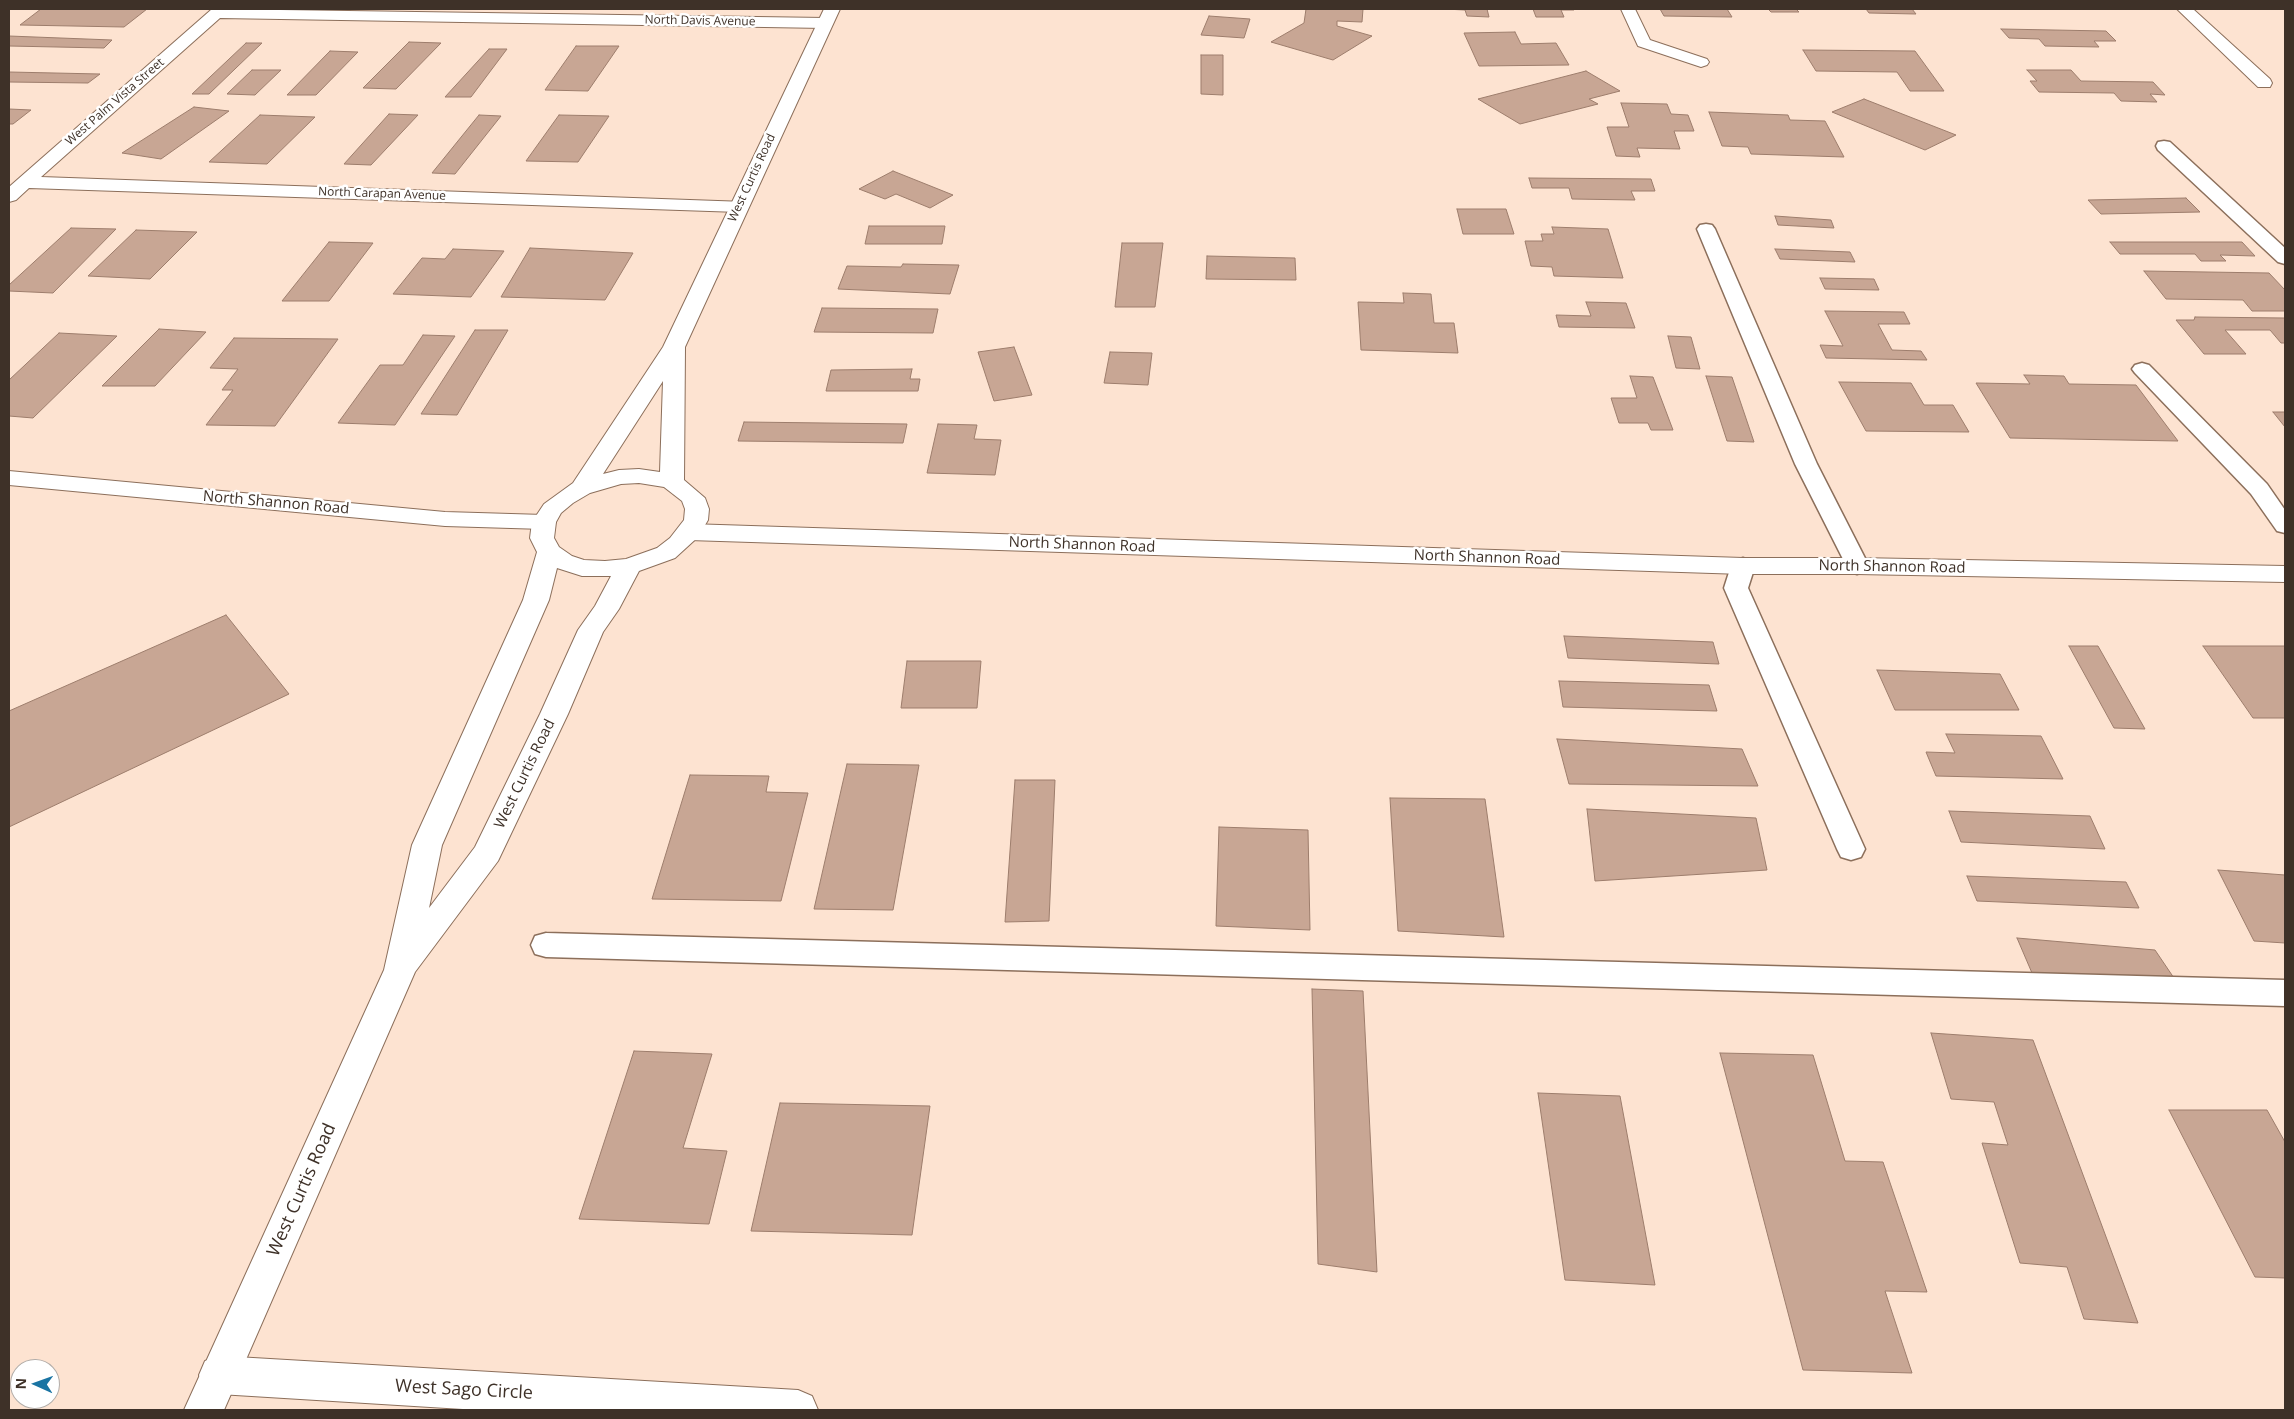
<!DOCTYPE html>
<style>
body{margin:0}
#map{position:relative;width:2294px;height:1419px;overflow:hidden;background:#fde3d1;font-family:"Open Sans",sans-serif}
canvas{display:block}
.frame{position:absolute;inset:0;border:10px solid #3e3128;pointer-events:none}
.north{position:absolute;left:10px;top:1359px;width:50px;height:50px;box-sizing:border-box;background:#fff;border:1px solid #b2ada9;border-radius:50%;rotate:272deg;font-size:14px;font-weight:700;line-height:20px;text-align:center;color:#3e3128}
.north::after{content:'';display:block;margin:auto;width:18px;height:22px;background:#1a74a3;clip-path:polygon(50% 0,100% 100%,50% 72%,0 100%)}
</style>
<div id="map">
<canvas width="2294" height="1419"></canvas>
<div class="frame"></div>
<div class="north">N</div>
</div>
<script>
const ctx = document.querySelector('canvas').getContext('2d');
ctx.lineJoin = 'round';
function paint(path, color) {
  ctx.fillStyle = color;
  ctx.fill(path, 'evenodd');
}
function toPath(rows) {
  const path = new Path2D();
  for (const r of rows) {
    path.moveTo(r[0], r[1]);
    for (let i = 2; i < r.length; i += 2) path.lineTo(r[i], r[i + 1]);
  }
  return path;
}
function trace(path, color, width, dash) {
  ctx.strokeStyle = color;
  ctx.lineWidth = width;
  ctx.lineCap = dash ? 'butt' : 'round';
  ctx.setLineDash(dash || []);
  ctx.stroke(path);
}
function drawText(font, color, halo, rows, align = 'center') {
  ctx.font = font + ' "Open Sans",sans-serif';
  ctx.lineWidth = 5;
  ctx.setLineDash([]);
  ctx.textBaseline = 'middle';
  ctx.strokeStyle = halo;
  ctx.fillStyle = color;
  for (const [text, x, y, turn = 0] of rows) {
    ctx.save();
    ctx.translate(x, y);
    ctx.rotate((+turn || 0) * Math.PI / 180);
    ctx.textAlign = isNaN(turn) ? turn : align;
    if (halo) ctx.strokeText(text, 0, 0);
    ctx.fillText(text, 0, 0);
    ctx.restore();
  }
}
const building = toPath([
 [41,9,147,9,124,27,20,25,41,9],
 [1306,9,1363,9,1362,22,1337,21,1337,26,1372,36,1333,60,1271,42,1304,23,1306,9],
 [1444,9,1487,9,1489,17,1467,16,1465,10,1444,9],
 [1533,9,1573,9,1574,10,1561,10,1564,17,1536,17,1533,9],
 [1660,9,1727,9,1732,17,1664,16,1660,9],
 [1768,9,1796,9,1799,12,1771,12,1768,9],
 [1866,9,1912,9,1916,14,1869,13,1866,9],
 [1209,16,1250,19,1244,38,1201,35,1209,16],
 [2001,29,2106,31,2116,41,2094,41,2099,47,2045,46,2039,39,2009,38,2001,29],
 [1515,32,1521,44,1556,43,1569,65,1479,66,1464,33,1515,32],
 [9,36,112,40,104,48,9,46,9,36],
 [409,42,441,43,396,89,363,88,409,42],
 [246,43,262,43,209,94,192,94,246,43],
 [576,46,619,46,588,91,545,90,576,46],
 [489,49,507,49,471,97,445,97,489,49],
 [1803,50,1915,51,1944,91,1910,91,1897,72,1816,71,1803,50],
 [330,51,358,52,316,95,287,95,330,51],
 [1201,55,1223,55,1223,95,1201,94,1201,55],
 [252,70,281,70,255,95,227,94,252,70],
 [2027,70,2071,70,2081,81,2153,82,2165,95,2150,94,2157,102,2121,101,2114,93,2039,92,2030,81,2037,81,2027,70],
 [1586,71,1620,91,1589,99,1598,104,1520,124,1478,99,1586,71],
 [9,72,100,74,88,83,9,82,9,72],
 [1864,99,1956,135,1925,150,1832,112,1864,99],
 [1621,103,1667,104,1671,114,1688,115,1694,131,1674,131,1680,149,1637,148,1640,157,1616,156,1607,127,1629,127,1621,103],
 [194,107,229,111,161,159,122,153,194,107],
 [9,109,31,110,13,124,9,124,9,109],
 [1709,112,1788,115,1790,120,1825,121,1844,157,1751,154,1748,147,1722,146,1709,112],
 [389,114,418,115,371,165,344,164,389,114],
 [260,115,315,117,267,164,209,162,260,115],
 [479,115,501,116,455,174,432,173,479,115],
 [559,115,609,116,578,162,526,161,559,115],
 [893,171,953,195,930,208,896,194,885,199,859,189,893,171],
 [1529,178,1651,179,1655,191,1631,191,1635,200,1572,199,1569,188,1532,188,1529,178],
 [2186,198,2200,212,2101,214,2088,200,2186,198],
 [1457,209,1506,209,1514,234,1463,234,1457,209],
 [1775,216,1831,220,1834,228,1778,225,1775,216],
 [869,226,945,226,942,244,865,244,869,226],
 [1552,227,1608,229,1623,278,1554,276,1552,267,1531,266,1525,241,1543,241,1541,234,1554,234,1552,227],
 [71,228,116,229,53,293,9,291,9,285,71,228],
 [136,230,197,232,150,279,88,276,136,230],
 [329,242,373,243,329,301,282,301,329,242],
 [2110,242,2242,242,2255,256,2220,255,2226,261,2201,261,2195,254,2120,254,2110,242],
 [1122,243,1163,243,1155,307,1115,307,1122,243],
 [530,248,633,253,605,300,501,297,530,248],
 [453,249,504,251,471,297,393,294,422,258,445,259,453,249],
 [1775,249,1850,252,1855,262,1780,259,1775,249],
 [1207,256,1295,258,1296,280,1206,279,1207,256],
 [903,264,959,265,950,294,838,289,847,266,901,267,903,264],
 [2144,271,2269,273,2285,290,2285,311,2252,311,2243,300,2166,299,2144,271],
 [1820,278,1874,279,1879,290,1825,289,1820,278],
 [1403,293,1431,294,1434,323,1454,323,1458,353,1361,350,1358,302,1404,303,1403,293],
 [1586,302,1626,303,1635,328,1559,327,1556,315,1591,316,1586,302],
 [822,308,938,309,933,333,814,332,822,308],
 [1825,311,1904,312,1910,324,1878,324,1892,350,1921,351,1927,360,1826,358,1820,345,1843,346,1825,311],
 [2195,317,2285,318,2285,343,2281,343,2270,330,2225,330,2246,354,2204,354,2176,320,2194,320,2195,317],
 [159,329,206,332,155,386,102,386,159,329],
 [475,330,508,330,457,415,421,414,475,330],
 [59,333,117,336,33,418,9,416,9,380,59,333],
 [423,335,455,336,395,425,338,423,380,365,403,365,423,335],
 [1668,336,1691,337,1700,369,1676,368,1668,336],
 [234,338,338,339,275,426,206,425,233,390,222,390,238,369,210,368,234,338],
 [1014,347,1032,395,994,401,978,352,1014,347],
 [1110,352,1152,353,1148,385,1104,383,1110,352],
 [912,369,910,379,920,379,918,391,826,391,831,370,912,369],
 [2024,375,2064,376,2069,384,2136,385,2178,441,2010,438,1976,383,2030,384,2024,375],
 [1630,376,1653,377,1673,430,1651,430,1648,423,1619,423,1611,398,1637,398,1630,376],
 [1706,376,1732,377,1754,442,1727,441,1706,376],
 [1839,382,1911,383,1924,405,1953,405,1969,432,1866,431,1839,382],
 [2273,412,2285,412,2285,427,2273,412],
 [744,422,907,424,903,443,738,441,744,422],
 [938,424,977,425,974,439,1001,440,995,475,927,473,938,424],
 [226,615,289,694,9,827,9,711,226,615],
 [1564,636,1713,642,1719,664,1568,658,1564,636],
 [2069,646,2098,646,2145,729,2114,728,2069,646],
 [2203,646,2285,646,2285,718,2253,718,2203,646],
 [907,661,981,661,977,708,901,708,907,661],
 [1877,670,2000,674,2019,710,1895,710,1877,670],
 [1559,681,1709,685,1717,711,1563,707,1559,681],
 [1946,734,2041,736,2063,779,1936,776,1926,752,1955,753,1946,734],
 [1557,739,1742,749,1758,786,1569,784,1557,739],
 [847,764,919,765,893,910,814,909,847,764],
 [690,775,769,776,766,792,808,793,781,901,652,899,690,775],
 [1015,780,1055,780,1049,921,1005,922,1015,780],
 [1390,798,1485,799,1504,937,1398,931,1390,798],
 [1587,809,1756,818,1767,870,1595,881,1587,809],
 [1949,811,2090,816,2105,849,1961,842,1949,811],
 [1219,827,1308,830,1310,930,1216,926,1219,827],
 [2218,870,2285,875,2285,943,2254,941,2218,870],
 [1967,876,2126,882,2139,908,1977,901,1967,876],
 [2017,938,2155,950,2176,981,2032,973,2017,938],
 [1312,989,1363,991,1377,1272,1318,1264,1312,989],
 [1931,1033,2033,1040,2138,1323,2084,1319,2067,1267,2020,1263,1982,1143,2008,1145,1994,1102,1951,1099,1931,1033],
 [634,1051,712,1054,683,1148,727,1151,709,1224,579,1219,634,1051],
 [1720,1053,1813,1055,1845,1161,1883,1162,1927,1292,1885,1291,1912,1373,1803,1370,1720,1053],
 [1538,1093,1620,1096,1655,1285,1565,1280,1538,1093],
 [780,1103,930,1106,912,1235,751,1231,780,1103],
 [2169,1110,2267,1110,2285,1142,2285,1278,2255,1277,2169,1110]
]);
const lane = toPath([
 [2164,141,2170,142,2285,248,2285,264,2278,262,2158,150,2156,146,2158,142,2164,141],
 [1706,224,1712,225,1715,229,1817,464,1869,566,1865,571,1857,574,1849,571,1795,464,1697,229,1700,225,1706,224],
 [2142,363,2149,365,2267,484,2285,510,2285,533,2277,531,2251,494,2135,373,2132,369,2135,365,2142,363],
 [1743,558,1751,561,1755,566,1748,588,1865,849,1861,857,1851,860,1841,857,1837,849,1724,588,1731,566,1735,561,1743,558],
 [546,933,2285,980,2285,1006,546,957,535,954,531,945,535,936,546,933]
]);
const street = toPath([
 [212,9,825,18,830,20,833,23,830,26,825,28,220,18,41,177,746,202,748,206,746,210,739,212,29,188,16,200,9,202,9,187,212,9],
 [1621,9,1635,9,1650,40,1707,59,1709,62,1707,65,1701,67,1638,46,1621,9],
 [2177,9,2193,9,2270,79,2272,83,2270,87,2258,87,2177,9],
 [9,471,445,512,544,515,553,517,556,522,553,527,544,529,445,526,9,485,9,471],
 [689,524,1743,558,1857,558,2285,566,2285,582,1857,574,1743,574,689,540,680,537,677,532,680,527,689,524],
 [219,1356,798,1390,812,1396,818,1410,479,1410,219,1394,205,1389,199,1375,205,1361,219,1356]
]);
const secondary = toPath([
 [824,9,840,9,685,347,684,480,705,498,709,509,708,520,698,537,675,558,639,571,619,609,603,632,568,714,498,861,415,972,224,1410,184,1410,384,970,412,845,523,600,537,552,530,538,532,522,544,504,573,483,663,347,824,9],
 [663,381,660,472,639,469,619,470,603,474,663,381],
 [639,483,664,487,682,501,685,509,684,520,670,538,657,548,626,559,605,561,584,560,572,556,559,547,554,538,556,522,561,513,573,503,590,493,621,484,639,483],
 [557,568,582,576,611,576,595,606,578,630,540,714,475,847,429,908,442,845,549,600,557,568]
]);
const farStreetnames = [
 ["North Davis Avenue",700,21,1],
 ["West Palm Vista Street",115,102,-41],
 ["West Curtis Road",752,178,-65],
 ["North Carapan Avenue",382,194,2]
];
const streetNames = [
 ["North Shannon Road",276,503,5],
 ["North Shannon Road",1082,545,2],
 ["North Shannon Road",1487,558,2],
 ["North Shannon Road",1892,567,1],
 ["West Curtis Road",525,774,-64]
];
const nearStreetnames = [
 ["West Curtis Road",302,1190,-66],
 ["West Sago Circle",464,1390,3]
];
paint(building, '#c8a694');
trace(building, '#9d7d6c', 1);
trace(lane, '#8c6f5b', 3);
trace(street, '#8c6f5b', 2);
trace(secondary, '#8c6f5b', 2);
paint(lane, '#fff');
paint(street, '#fff');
paint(secondary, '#fff');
drawText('12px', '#3e3128', '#fff', farStreetnames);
drawText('15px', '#3e3128', '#fff', streetNames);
drawText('18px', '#3e3128', '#fff', nearStreetnames);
</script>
